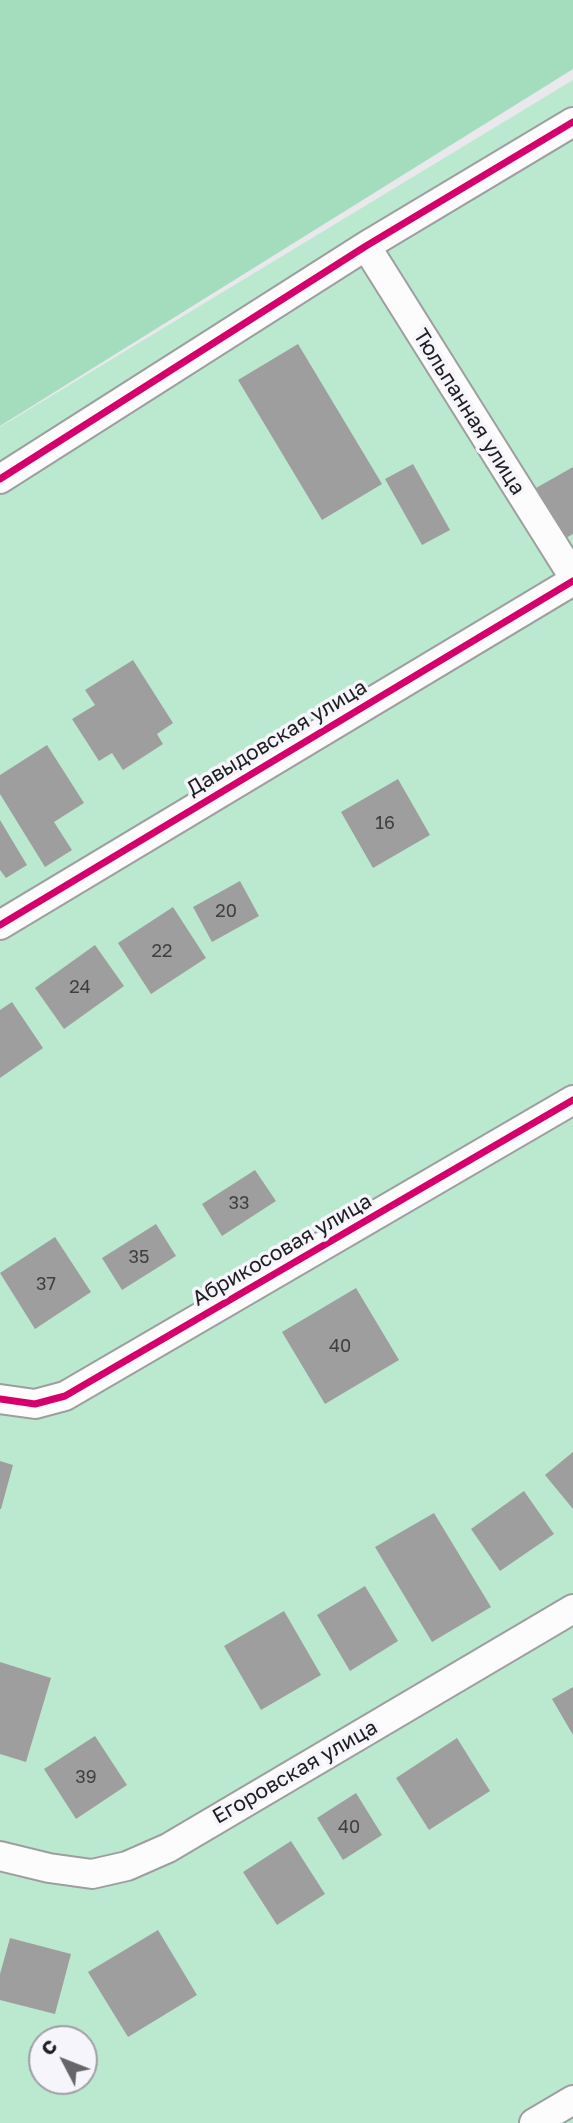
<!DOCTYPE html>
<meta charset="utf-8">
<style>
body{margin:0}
#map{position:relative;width:573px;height:2123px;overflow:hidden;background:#e9e8ec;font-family:"Golos Text",sans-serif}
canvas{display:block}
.north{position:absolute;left:28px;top:2025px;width:70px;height:70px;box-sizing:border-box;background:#f5f5fb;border:2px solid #9f9fa4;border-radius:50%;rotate:312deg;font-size:19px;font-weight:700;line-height:28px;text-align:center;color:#1f1f21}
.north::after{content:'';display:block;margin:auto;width:24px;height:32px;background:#666568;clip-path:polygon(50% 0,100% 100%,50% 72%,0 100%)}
</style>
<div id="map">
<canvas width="573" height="2123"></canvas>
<div class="north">С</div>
</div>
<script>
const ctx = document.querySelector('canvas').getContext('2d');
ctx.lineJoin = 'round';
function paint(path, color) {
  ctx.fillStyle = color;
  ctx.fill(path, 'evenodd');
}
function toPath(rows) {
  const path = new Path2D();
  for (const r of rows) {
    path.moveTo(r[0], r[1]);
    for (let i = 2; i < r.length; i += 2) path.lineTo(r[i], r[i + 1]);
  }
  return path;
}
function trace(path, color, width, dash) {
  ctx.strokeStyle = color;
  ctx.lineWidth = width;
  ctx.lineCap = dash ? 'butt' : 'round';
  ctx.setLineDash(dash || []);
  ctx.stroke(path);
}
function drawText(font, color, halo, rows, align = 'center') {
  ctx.font = font + ' "Golos Text",sans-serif';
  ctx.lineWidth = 7;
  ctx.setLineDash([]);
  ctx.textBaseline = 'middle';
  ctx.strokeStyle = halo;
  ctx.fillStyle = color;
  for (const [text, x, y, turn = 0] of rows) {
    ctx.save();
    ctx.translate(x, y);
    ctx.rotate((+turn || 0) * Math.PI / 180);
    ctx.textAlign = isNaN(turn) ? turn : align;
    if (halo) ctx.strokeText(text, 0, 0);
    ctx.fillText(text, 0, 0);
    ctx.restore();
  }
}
const green = toPath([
 [573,80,573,2123,0,2123,0,427],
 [42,2039,84,2039,84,2081,42,2081]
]);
const forest = toPath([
 [0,0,573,0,573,69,0,426]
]);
const building = toPath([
 [298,344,382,484,322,520,238,380],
 [413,464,450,530,422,545,385,479],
 [573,467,573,534,564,539,536,488],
 [133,660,173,723,157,734,163,744,123,770,112,753,99,761,72,719,95,705,85,690],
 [47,745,84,803,54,822,72,850,45,867,0,794,0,775],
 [398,779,430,835,373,868,341,812],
 [0,820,27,865,6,878,0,870],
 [240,881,259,916,212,942,193,907],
 [173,907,206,958,151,994,118,943],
 [95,945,124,986,64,1029,35,988],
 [12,1002,43,1048,0,1078,0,1010],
 [255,1170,276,1201,222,1236,202,1204],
 [156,1224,176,1256,122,1290,102,1258],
 [55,1237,91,1292,35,1329,0,1273],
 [356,1288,399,1360,325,1404,282,1332],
 [573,1452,573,1509,545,1475],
 [0,1461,13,1465,1,1509,0,1509],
 [524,1491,554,1534,500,1571,471,1529],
 [434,1513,491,1607,432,1642,375,1547],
 [365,1586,398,1641,350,1671,317,1615],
 [284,1611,321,1675,261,1710,224,1646],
 [0,1662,51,1678,26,1762,0,1754],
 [573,1687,573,1735,552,1699],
 [95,1736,127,1785,76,1819,44,1769],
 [457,1738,490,1791,429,1830,396,1778],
 [356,1793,382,1835,343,1860,317,1818],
 [291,1841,325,1894,277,1925,243,1872],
 [158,1930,197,1995,128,2037,88,1972],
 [10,1938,71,1954,55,2014,0,2000,0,1974]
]);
const minor = toPath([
 [366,246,573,576],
 [0,479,366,246,573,122],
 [0,925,573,581],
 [0,1399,35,1404,65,1396,573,1100],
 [0,1856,49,1868,92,1874,127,1866,168,1848,573,1609],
 [534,2123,573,2100]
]);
const cycleway = toPath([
 [0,479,366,246,573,122],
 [0,925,573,581],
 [0,1399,35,1404,65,1396,573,1100]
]);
const numberNames = [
 ["16",385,823],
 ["20",226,911],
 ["22",162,951],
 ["24",80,987],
 ["33",239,1203],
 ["35",139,1257],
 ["37",46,1284],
 ["40",340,1346],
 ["39",86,1777],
 ["40",349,1827]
];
const streetNames = [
 ["Тюльпанная улица",469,412,58],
 ["Давыдовская улица",277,738,-31],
 ["Абрикосовая улица",282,1250,-30],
 ["Егоровская улица",295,1772,-30]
];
paint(green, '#bbe9cf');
paint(forest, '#a4dcbe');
paint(building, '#9f9e9f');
trace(minor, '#9e9ea0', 32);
trace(minor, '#fcfcfc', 28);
trace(cycleway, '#d6006c', 7);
drawText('18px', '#3f3f40', null, numberNames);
drawText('21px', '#1f1f21', '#f5f5fb', streetNames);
</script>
